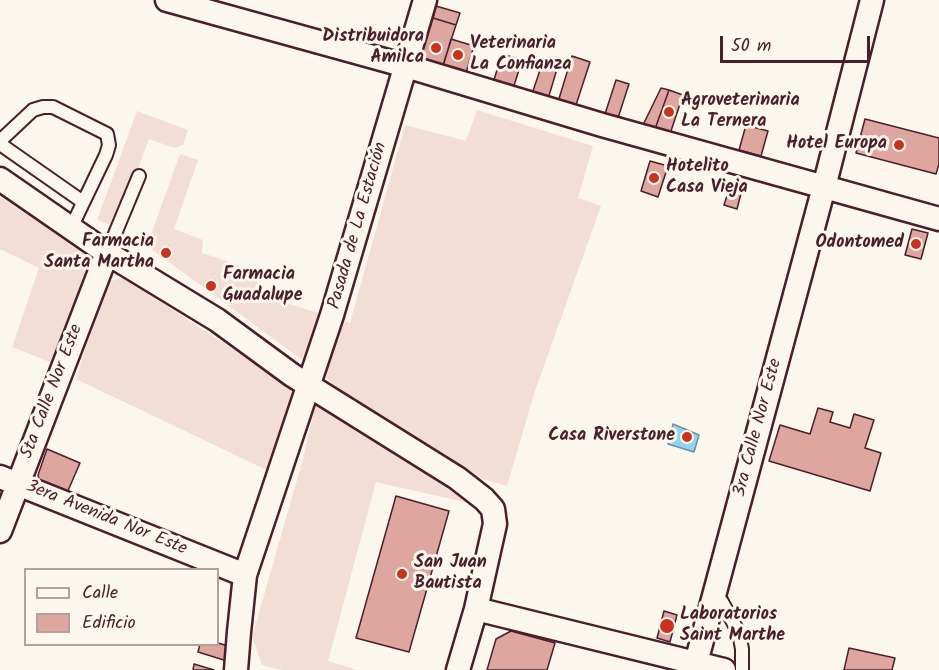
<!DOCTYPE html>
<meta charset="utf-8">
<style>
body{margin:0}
#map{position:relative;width:939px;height:670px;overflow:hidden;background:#fbf7ec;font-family:Kalam,sans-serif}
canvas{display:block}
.legend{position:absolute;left:24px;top:568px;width:195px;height:78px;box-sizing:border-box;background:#fbf7ec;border:2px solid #b4a19f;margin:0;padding:8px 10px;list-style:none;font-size:18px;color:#4a1f2b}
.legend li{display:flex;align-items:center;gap:12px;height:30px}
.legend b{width:30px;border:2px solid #b4a19f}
.scale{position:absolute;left:720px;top:36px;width:150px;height:27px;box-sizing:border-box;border:3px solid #4a1f2b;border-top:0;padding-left:8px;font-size:18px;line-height:21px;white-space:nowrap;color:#4a1f2b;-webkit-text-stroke:4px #fbf7ec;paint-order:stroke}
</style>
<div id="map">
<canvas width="939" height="670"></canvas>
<ul class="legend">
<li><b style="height:8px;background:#fbf7ec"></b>Calle</li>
<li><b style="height:16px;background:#dfa59f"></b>Edificio</li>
</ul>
<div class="scale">50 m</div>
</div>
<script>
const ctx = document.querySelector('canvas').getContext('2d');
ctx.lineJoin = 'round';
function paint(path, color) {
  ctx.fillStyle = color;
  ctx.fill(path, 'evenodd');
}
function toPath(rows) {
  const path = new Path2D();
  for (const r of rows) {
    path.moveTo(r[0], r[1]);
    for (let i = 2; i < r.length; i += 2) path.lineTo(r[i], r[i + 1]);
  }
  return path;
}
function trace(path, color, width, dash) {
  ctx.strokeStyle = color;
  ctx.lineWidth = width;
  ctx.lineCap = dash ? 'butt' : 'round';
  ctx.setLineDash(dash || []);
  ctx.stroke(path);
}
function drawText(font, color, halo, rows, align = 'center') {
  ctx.font = font + ' Kalam,sans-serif';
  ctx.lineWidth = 6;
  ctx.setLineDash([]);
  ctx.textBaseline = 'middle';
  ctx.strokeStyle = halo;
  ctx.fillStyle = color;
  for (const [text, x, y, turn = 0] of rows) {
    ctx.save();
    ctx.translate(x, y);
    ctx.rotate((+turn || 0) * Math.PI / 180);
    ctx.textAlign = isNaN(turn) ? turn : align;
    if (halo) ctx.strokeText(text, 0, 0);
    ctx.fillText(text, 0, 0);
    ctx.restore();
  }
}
const built = toPath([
 [477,110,593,146,578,198,601,206,535,391,507,486,458,472,330,388,331,381,147,246,180,154,198,160,174,229,203,240,202,253,239,265,236,275,261,283,258,294,350,323,405,125,466,141],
 [137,111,188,130,183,145,174,148,149,139,116,227,97,220],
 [0,197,87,253,89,266,55,364,12,347,39,268,0,249],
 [123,277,288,386,293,395,277,475,76,379,106,283],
 [318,393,482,506,376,482,328,661,357,670,282,670,262,665,252,637,303,459]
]);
const water = toPath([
 [673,424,699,435,694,452,668,444,673,424]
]);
const building = toPath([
 [436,6,460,13,456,25,433,18,436,6],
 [433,18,456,25,443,65,420,58,433,18],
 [451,39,474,46,465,76,442,70,451,39],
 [502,54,522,60,513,89,493,83,502,54],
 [572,56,590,62,575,108,558,102,572,56],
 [542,64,557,69,548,99,532,94,542,64],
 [616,80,629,84,618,118,605,114,616,80],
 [661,88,669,90,655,129,643,125,661,88],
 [669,90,683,95,670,134,655,129,669,90],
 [865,119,939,138,939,164,936,174,856,153,865,119],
 [746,125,768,131,761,156,739,150,746,125],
 [650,161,668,166,658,197,641,191,650,161],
 [731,183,743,186,737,209,724,205,731,183],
 [912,229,928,233,921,259,905,255,912,229],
 [818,408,833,412,830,422,850,428,854,414,874,420,865,448,881,453,870,491,769,461,780,425,810,434,818,408],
 [47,449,80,463,67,493,44,483,39,479,38,475,47,449],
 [396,496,449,511,409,652,356,638,396,496],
 [664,611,677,615,670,642,657,638,664,611],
 [511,631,555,643,547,670,487,670,496,639,511,631],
 [218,643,232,647,227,661,198,652,200,644,218,644,218,643],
 [849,648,895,658,892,670,844,670,849,648],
 [194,664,214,670,193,670,194,664]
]);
const lane = toPath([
 [0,141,33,110,43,107,53,107,107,134,109,145,106,155,71,228],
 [0,144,83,202],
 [107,253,139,176],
 [714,594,722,602,739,633,742,649,742,670]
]);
const street = toPath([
 [167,0,406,66,602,125,939,219],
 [0,179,107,253,217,320,292,375,457,478,484,499,493,509,495,524,476,609,458,670],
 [0,477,245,575],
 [0,531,107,253],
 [476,609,724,670],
 [236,670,239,632,245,575,332,315,425,0],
 [694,670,824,187,872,0]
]);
const markers = [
 [436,48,6,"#c8321e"],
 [458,55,6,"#c8321e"],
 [669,112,6,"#c8321e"],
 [899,145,6,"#c8321e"],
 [654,178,6,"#c8321e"],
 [916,244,6,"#c8321e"],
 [166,253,6,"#c8321e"],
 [211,286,6,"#c8321e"],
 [687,437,6,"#c8321e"],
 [402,574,6,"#c8321e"],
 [667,626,8,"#c8321e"]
];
const poiNames = [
 ["Distribuidora",424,38,"right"],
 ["Amilca",424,59,"right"],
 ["Veterinaria",470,45],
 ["La Confianza",470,66],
 ["Agroveterinaria",681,102],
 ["La Ternera",681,123],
 ["Hotel Europa",887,145,"right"],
 ["Hotelito",666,168],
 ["Casa Vieja",666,189],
 ["Farmacia",154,243,"right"],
 ["Santa Martha",154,264,"right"],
 ["Odontomed",904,244,"right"],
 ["Farmacia",223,276],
 ["Guadalupe",223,297],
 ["Casa Riverstone",675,437,"right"],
 ["San Juan",414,564],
 ["Bautista",414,585],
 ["Laboratorios",680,616],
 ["Saint Marthe",680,637]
];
const streetNames = [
 ["Pasada de La Estación",359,226,-74],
 ["5ta Calle Nor Este",53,392,-69],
 ["3ra Calle Nor Este",759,428,-75],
 ["3era Avenida Nor Este",106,519,22]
];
paint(built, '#f3ded5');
paint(water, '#91d3f2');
trace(water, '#758ba2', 1.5);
paint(building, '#dfa59f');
trace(building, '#4a1f2b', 1.5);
trace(lane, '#4a1f2b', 16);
trace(street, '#4a1f2b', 27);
trace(lane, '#fbf7ec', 12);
trace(street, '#fbf7ec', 22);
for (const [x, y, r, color] of markers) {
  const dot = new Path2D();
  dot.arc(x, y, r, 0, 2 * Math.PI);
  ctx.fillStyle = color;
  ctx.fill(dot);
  trace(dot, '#fbf7ec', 2);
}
drawText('bold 18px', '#4a1f2b', '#fbf7ec', poiNames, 'left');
drawText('18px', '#4a1f2b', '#fbf7ec', streetNames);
</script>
